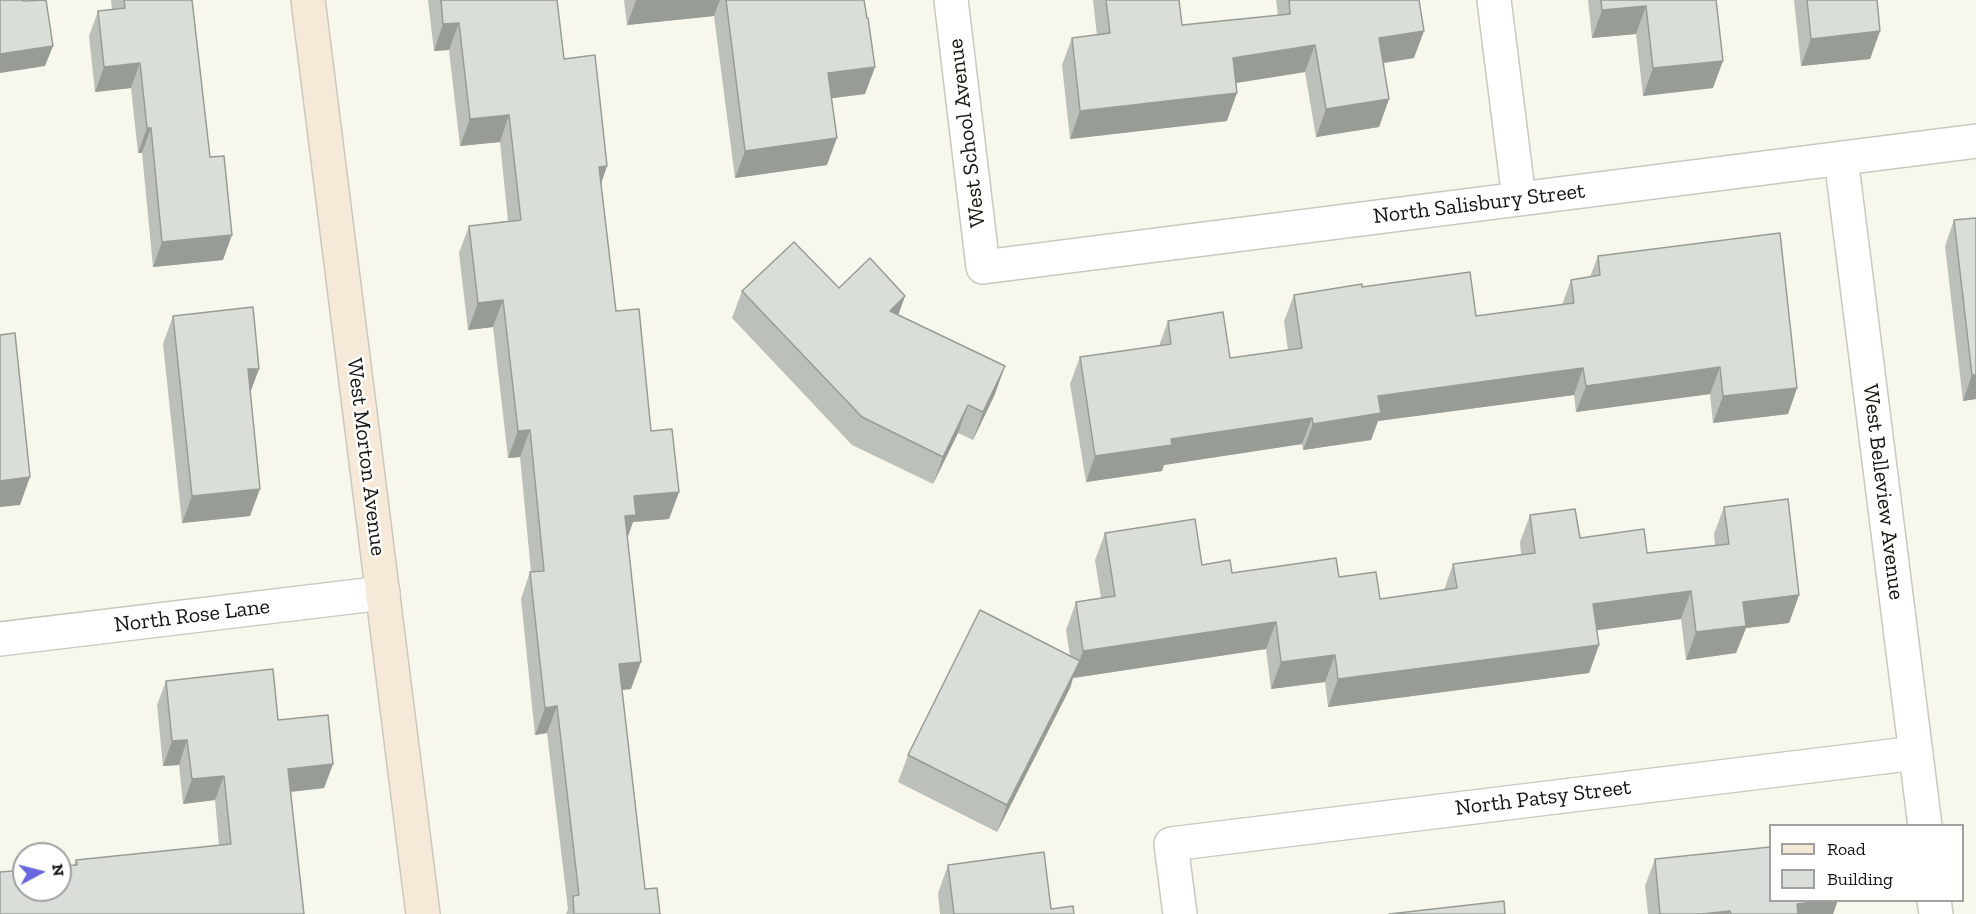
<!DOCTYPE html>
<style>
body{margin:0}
#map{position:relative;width:1976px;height:914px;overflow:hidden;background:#f7f7ee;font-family:"Zilla Slab",serif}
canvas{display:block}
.legend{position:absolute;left:1769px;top:824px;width:195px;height:78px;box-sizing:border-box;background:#fffffe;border:2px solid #a1a1a0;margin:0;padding:8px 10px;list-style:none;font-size:18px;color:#151512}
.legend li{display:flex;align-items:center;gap:12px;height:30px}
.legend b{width:30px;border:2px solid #a1a1a0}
.north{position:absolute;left:12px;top:842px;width:60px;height:60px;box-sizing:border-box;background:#fffffe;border:2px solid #a1a1a0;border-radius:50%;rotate:83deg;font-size:16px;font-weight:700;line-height:24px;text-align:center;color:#151512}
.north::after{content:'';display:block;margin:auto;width:21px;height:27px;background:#6767e0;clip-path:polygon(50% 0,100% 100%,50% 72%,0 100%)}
</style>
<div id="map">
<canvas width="1976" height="914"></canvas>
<ul class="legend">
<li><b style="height:8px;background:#f7e9d7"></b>Road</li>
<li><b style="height:16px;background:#d9dfd8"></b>Building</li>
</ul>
<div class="north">N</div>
</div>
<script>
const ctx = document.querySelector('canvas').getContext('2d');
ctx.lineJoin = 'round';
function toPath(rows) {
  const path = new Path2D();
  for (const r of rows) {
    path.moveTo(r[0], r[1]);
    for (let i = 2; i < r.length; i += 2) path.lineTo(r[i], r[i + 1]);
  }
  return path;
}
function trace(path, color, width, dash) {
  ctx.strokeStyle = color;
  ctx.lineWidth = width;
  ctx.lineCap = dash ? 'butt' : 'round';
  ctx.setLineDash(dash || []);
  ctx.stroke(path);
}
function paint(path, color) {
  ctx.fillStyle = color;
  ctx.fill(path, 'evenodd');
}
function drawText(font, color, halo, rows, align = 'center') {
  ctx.font = font + ' "Zilla Slab",serif';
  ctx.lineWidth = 5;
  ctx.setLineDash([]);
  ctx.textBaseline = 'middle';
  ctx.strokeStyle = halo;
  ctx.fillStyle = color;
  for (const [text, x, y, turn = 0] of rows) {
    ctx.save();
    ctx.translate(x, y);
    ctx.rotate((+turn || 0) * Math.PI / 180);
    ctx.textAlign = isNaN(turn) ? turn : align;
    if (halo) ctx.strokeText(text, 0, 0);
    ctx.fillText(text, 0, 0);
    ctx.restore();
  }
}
const minor = toPath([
 [951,0,983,267,1976,141],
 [1494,0,1519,199],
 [1841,158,1925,826],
 [0,639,383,593],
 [1934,900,1936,914],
 [1180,914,1171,844,1916,753]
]);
const secondary = toPath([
 [308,0,423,914]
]);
const wall = toPath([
 [111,0,192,0,210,157,223,260,153,267,142,153,138,153,131,88,95,92,89,36,98,11,112,9],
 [428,0,557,0,564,59,601,183,616,311,651,431,679,492,669,519,633,522,627,538,631,689,622,690,645,889,660,914,566,914,568,909,547,733,535,735,521,599,530,572,531,572,520,457,508,458,493,327,468,330,459,253,469,226,508,221,500,142,460,146,449,50,434,51],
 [624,0,864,0,867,18,875,67,865,94,831,98,827,165,735,178,714,16,627,25],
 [1093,0,1179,0,1182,25,1278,15,1276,0,1419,0,1414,58,1384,63,1389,99,1379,127,1316,137,1305,72,1236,83,1227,121,1070,139,1062,65,1072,38,1097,35],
 [1588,0,1716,0,1713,88,1643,96,1636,34,1592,38],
 [1794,0,1877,0,1880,31,1870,59,1801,66],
 [1976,218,1976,399,1963,401,1945,246,1954,220],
 [1598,256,1797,388,1788,414,1713,423,1710,394,1576,412,1574,395,1378,421,1371,440,1303,450,1302,444,1164,465,1162,471,1086,482,1070,384,1080,357,1159,346,1168,321,1230,358,1288,350,1284,321,1294,295,1362,287,1476,316,1562,305,1571,280,1590,277],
 [839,288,905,296,898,315,995,394,973,440,958,433,933,484,852,445,732,318,742,291],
 [173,316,250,393,250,516,182,523,163,344],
 [1724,507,1799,595,1789,623,1746,628,1736,653,1686,660,1681,619,1597,630,1599,645,1589,673,1328,707,1325,682,1271,689,1266,649,1073,678,1070,688,997,832,898,782,908,755,1070,656,1066,630,1076,602,1101,598,1095,560,1105,533,1202,565,1232,573,1339,577,1380,599,1444,590,1453,564,1521,554,1520,542,1530,515,1580,538,1647,553,1715,545,1714,534],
 [166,681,278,720,333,764,324,788,291,792,304,914,74,865,76,860,219,846,215,800,183,804,179,765,163,766,157,705],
 [1655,859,1838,900,1833,914,1648,914,1645,886],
 [948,865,1051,909,1074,914,940,914,938,893]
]);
const shadedWall = toPath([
 [636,0,720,0,714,16,627,25],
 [1646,6,1636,34,1592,38,1602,10],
 [459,23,449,50,434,51,443,24],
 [1424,31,1414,58,1369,65,1379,38],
 [1880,31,1870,59,1801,66,1811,39],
 [1315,45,1305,72,1223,85,1233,58],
 [53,46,45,66,0,73,0,54],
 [1723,61,1713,88,1643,96,1653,68],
 [140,63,131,88,95,92,104,67],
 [875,67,865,94,818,100,828,73],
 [1237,93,1227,121,1070,139,1080,111],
 [1389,99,1379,127,1316,137,1326,109],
 [509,115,500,142,460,146,470,119],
 [147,128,151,128,142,153,138,153],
 [837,138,827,165,735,178,745,151],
 [607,166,598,193,599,167],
 [232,235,223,260,153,267,162,242],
 [905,296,895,324,890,311],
 [503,300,493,327,468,330,478,303],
 [1005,366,995,394,973,440,983,412],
 [1720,367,1710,394,1576,412,1586,386],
 [1583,368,1574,395,1378,421,1371,440,1303,450,1313,424,1378,396],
 [248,369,259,369,249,396],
 [1972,375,1976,375,1976,399,1963,401],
 [1797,388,1788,414,1713,423,1723,396],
 [968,405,958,433,933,484,943,457],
 [1312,418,1302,444,1164,465,1162,471,1086,482,1095,456,1171,439],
 [530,430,520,457,508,458,518,431],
 [30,477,20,505,0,507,0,481],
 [260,489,250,516,182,523,192,496],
 [679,492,669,519,633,522,626,542,625,516,634,496],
 [1691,591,1681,619,1583,632,1593,604],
 [1799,595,1789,623,1746,628,1736,653,1686,660,1696,632,1743,602],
 [1276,622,1266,649,1073,678,1070,688,997,832,1007,805,1079,662,1083,651],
 [1599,645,1589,673,1328,707,1338,679],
 [1335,655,1325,682,1271,689,1281,662],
 [641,662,631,689,609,691,619,664],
 [557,706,547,733,535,735,545,708],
 [187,740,179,765,163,766,172,741],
 [333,764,324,788,279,793,288,769],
 [224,776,215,800,183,804,192,779],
 [1830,900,1838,900,1833,914,1794,914,1797,904],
 [1730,911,1729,914,1702,914]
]);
const building = toPath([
 [0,0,23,0,23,1,46,0,53,46,0,54,0,0],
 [124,0,192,0,210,157,224,156,232,235,162,242,151,128,147,128,140,63,104,67,98,11,125,8,124,0],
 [441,0,557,0,564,59,595,55,607,166,599,167,616,311,639,309,651,431,672,429,679,492,634,496,636,515,625,516,641,662,619,664,645,889,657,888,660,914,574,914,573,896,579,895,557,706,545,708,530,572,544,571,530,430,518,431,503,300,478,303,469,226,521,220,509,115,470,119,459,23,443,24,441,0],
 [726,0,864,0,867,18,868,18,875,67,828,73,837,138,745,151,726,0],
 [1106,0,1179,0,1182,25,1290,14,1289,0,1419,0,1424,31,1379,38,1389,99,1326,109,1315,45,1233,58,1237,93,1080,111,1072,38,1110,33,1106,0],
 [1601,0,1716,0,1723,61,1653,68,1646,6,1602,10,1601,0],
 [1807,0,1877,0,1880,31,1811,39,1807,0],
 [1976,218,1976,375,1972,375,1954,220,1976,218],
 [1780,233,1797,388,1723,396,1720,367,1586,386,1583,368,1378,396,1381,413,1313,424,1312,418,1171,439,1172,445,1095,456,1080,357,1171,344,1168,321,1223,312,1230,358,1302,348,1294,295,1362,284,1362,287,1470,272,1476,316,1574,303,1571,280,1600,275,1598,256,1780,233],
 [794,242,839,288,870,258,905,296,890,311,1005,366,983,412,968,405,943,457,862,417,742,291,794,242],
 [253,307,259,369,248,369,260,489,192,496,173,316,253,307],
 [15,333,30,477,0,481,0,335,15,333],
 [1788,499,1799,595,1743,602,1746,626,1696,632,1691,591,1593,604,1599,645,1338,679,1335,655,1281,662,1276,622,1083,651,1076,602,1115,596,1105,533,1195,519,1202,565,1230,560,1232,573,1336,558,1339,577,1376,572,1380,599,1457,588,1453,564,1535,553,1530,515,1575,509,1580,538,1644,529,1647,553,1729,544,1724,507,1788,499],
 [980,610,1080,661,1007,805,908,755,980,610],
 [273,669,278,720,328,715,333,764,288,769,304,914,0,914,0,872,24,870,24,890,60,890,60,866,77,865,76,860,231,844,224,776,192,779,187,740,172,741,166,681,273,669],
 [1770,847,1770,900,1830,900,1797,904,1798,914,1731,914,1730,911,1702,914,1660,914,1655,859,1770,847],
 [1044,852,1051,909,1073,906,1074,914,954,914,948,865,1044,852],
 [1504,901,1505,914,1389,914,1504,901]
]);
const streetNames = [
 ["West School Avenue",967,133,-97],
 ["North Salisbury Street",1479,204,-7],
 ["West Morton Avenue",366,457,83],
 ["West Belleview Avenue",1883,492,83],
 ["North Rose Lane",192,616,-7],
 ["North Patsy Street",1543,798,-7]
];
trace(minor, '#c9c9c0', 36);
trace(secondary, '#c9c9c0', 36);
trace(minor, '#fff', 33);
trace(secondary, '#f7e9d7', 33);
paint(wall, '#bbc0ba');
paint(shadedWall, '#989c97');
paint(building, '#d9dfd8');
trace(building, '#989c97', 1.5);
drawText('22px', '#151512', '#fffffe', streetNames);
</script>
